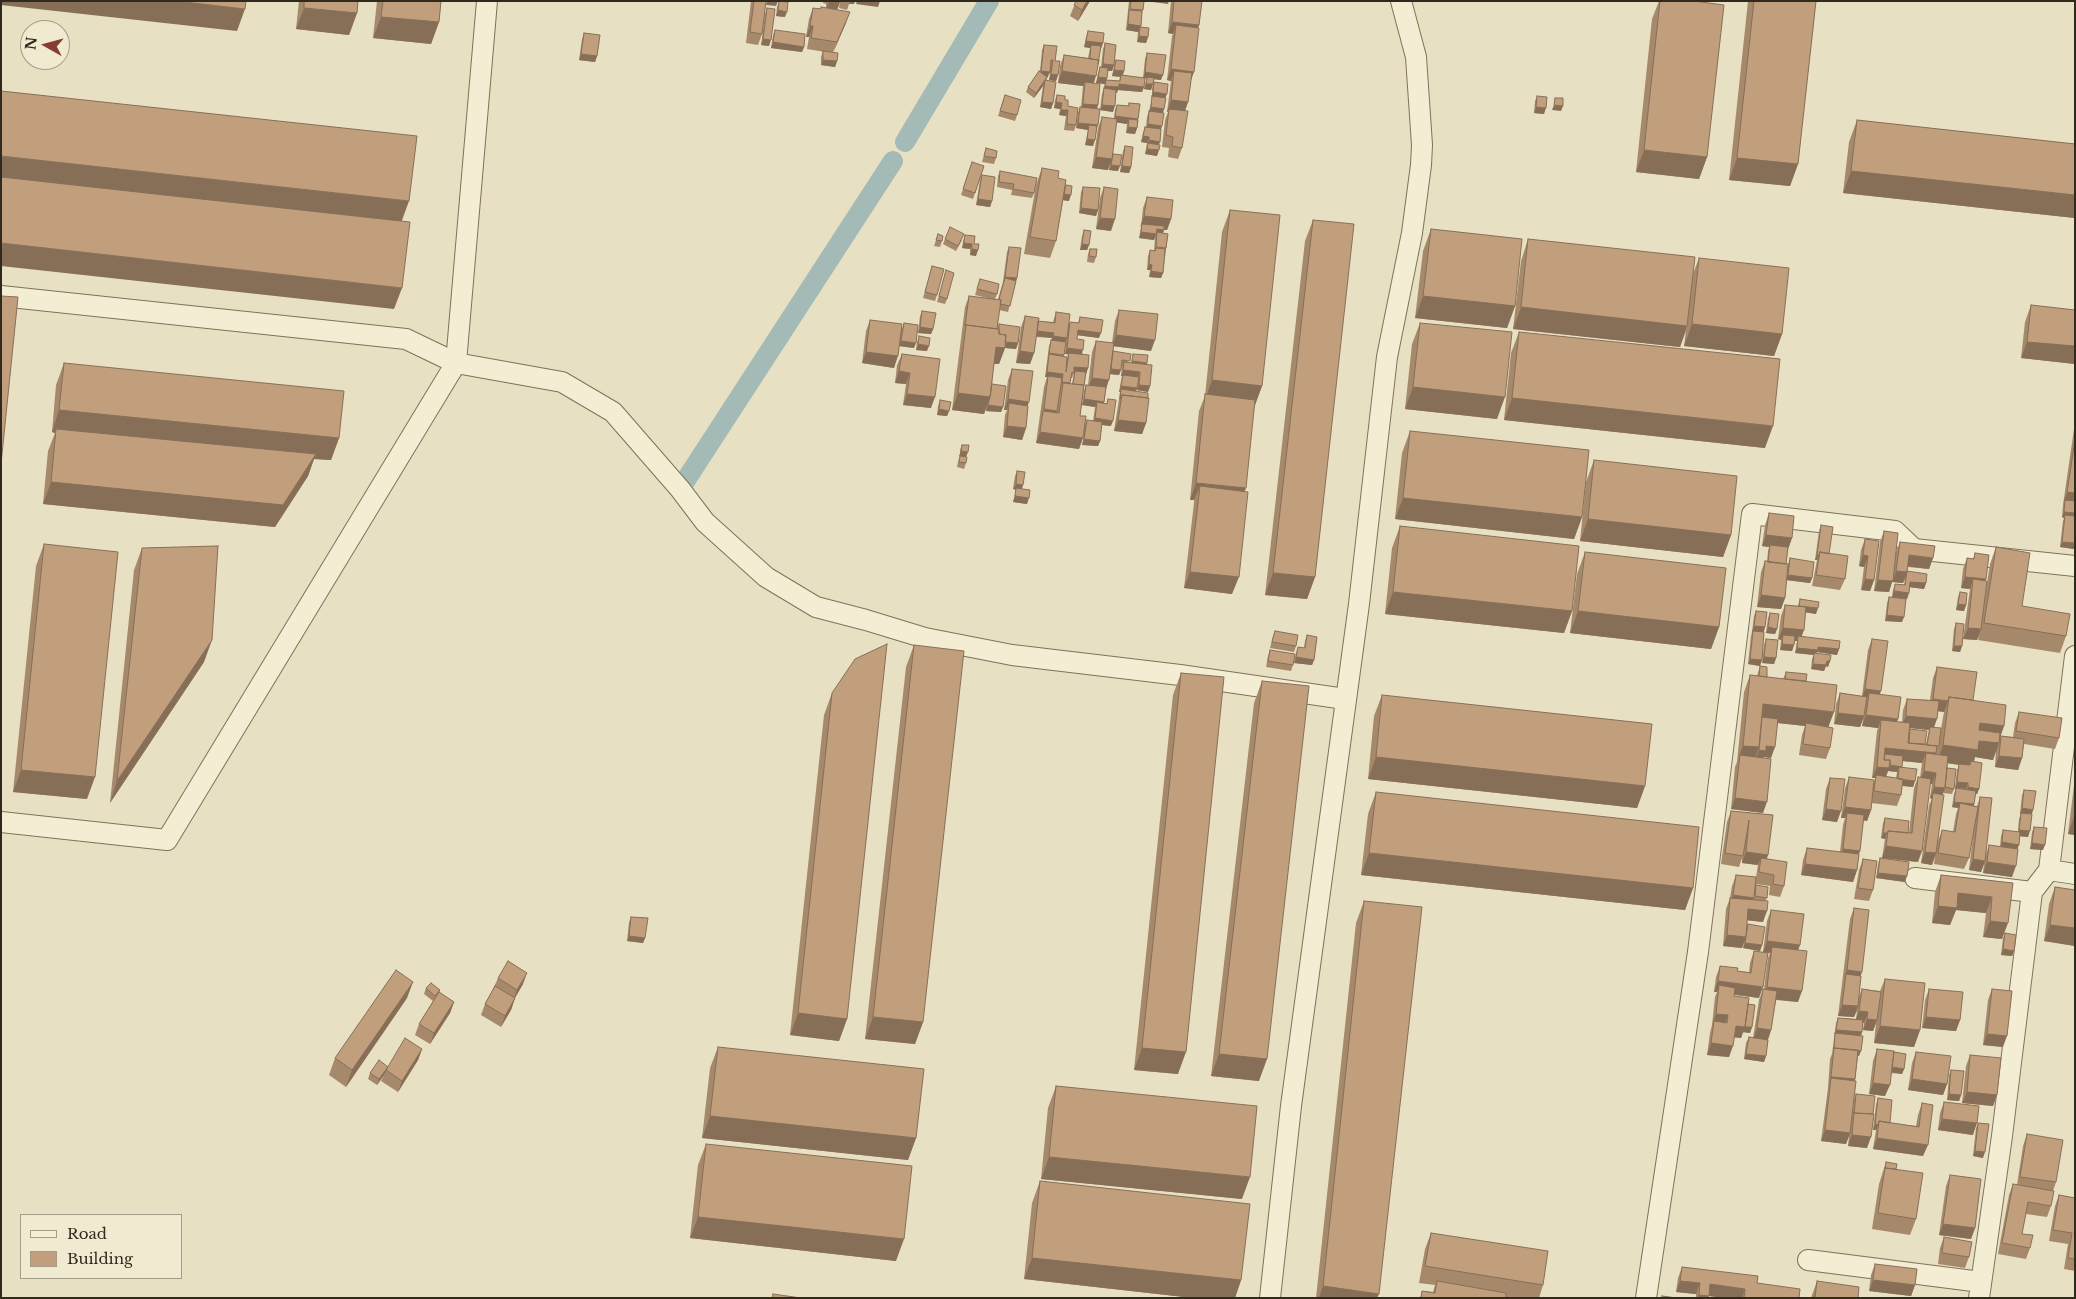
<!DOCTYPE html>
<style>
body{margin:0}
#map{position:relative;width:2076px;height:1299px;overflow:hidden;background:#e7e0c2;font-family:"Libre Baskerville",serif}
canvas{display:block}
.frame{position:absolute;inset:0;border:2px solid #30291e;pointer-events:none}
.legend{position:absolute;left:20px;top:1214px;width:162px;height:65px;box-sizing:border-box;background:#f0ead0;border:1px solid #a39d89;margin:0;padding:6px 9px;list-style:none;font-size:15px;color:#30291e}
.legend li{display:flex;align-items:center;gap:10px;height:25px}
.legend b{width:25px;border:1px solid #a39d89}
.north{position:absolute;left:20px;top:20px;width:50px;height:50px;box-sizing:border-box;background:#f0ead0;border:1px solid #a39d89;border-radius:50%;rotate:277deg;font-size:14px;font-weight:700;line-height:20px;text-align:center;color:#30291e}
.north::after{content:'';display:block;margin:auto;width:18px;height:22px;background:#863b33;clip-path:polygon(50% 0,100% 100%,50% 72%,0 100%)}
</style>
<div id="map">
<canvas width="2076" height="1299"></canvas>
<div class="frame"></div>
<ul class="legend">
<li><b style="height:6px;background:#f3edd4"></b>Road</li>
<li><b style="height:14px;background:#c19f7c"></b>Building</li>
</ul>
<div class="north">N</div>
</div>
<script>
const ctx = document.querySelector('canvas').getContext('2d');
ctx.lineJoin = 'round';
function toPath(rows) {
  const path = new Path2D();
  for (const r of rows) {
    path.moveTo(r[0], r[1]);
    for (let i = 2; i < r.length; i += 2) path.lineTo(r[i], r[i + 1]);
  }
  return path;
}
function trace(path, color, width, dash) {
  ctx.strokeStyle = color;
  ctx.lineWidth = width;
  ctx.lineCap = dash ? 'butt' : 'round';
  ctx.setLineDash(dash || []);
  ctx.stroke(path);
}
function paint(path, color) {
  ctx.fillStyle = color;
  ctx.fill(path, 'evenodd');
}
const canal = toPath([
 [905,142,989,1],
 [680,489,893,161]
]);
const minor = toPath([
 [1,296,406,339,456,363,562,382,613,412,680,489,705,522,766,577,816,607,866,620,925,638,1012,655,1180,675,1345,699],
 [1,822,167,840,456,363,487,1],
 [2049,870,2075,656],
 [1915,878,2032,892,2049,870,2075,874],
 [1808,1260,1981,1282],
 [1270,1298,1291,1106,1359,604,1387,357,1412,233,1421,165,1422,145,1416,57,1401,1],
 [1646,1298,1698,952,1752,514,1895,531,1914,549,2075,566],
 [1979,1298,2002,1136,2032,892]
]);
const wall = toPath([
 [299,1,358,1,357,13,349,35,296,29],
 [377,1,441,1,439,22,431,44,373,38],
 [751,1,766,1,762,34,758,45,746,43],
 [779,1,785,17,776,16,777,7],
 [823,1,840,1,837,10,846,23,833,52,837,61,835,67,821,65,821,57,823,51,825,52,807,49,809,37,806,37,809,19,813,8,821,9,821,7,826,8,826,4,823,3],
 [840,1,855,1,854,4,849,4,847,10,839,8],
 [1076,1,1090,1,1078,21,1070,16],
 [1129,1,1144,1,1140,27,1148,37,1146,43,1137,42,1138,32,1126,30],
 [1171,1,1202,1,1188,102,1185,111,1182,148,1178,159,1168,157,1169,148,1162,147,1165,120,1168,112,1167,112,1171,81,1167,80,1172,36,1173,34,1168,33],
 [1659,1,1694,1,1707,157,1699,179,1636,172,1652,19],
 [1748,1,1816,1,1798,164,1790,186,1729,180],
 [767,8,769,46,761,45,765,14],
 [775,30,804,47,802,52,771,48,773,35],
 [1088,31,1103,43,1100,49,1094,83,1098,105,1097,109,1097,128,1093,146,1085,145,1088,130,1076,128,1078,112,1081,107,1083,86,1058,83,1060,66,1064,55,1088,58,1090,48,1084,47,1086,37],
 [584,33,597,56,595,62,579,60,582,39],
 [1105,43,1114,65,1112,71,1108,71,1107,78,1105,84,1096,83,1098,73,1100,67,1101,67,1103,49],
 [1044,45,1055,61,1058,75,1056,81,1049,80,1050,72,1046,80,1053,103,1051,109,1040,107,1043,86,1034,98,1026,92,1028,87,1040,71,1042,50],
 [1147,53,1161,80,1154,79,1151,90,1144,89,1147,78,1145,78,1144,87,1142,92,1118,90,1116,93,1113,112,1100,110,1102,94,1106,80,1119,81,1120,77,1112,76,1114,66,1116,60,1124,71,1123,75,1143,78,1145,59],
 [1154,82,1165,98,1164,109,1163,113,1157,156,1145,154,1147,143,1141,142,1143,133,1145,127,1146,127,1147,117,1149,111,1152,98,1152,88],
 [1005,95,1017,115,1015,121,998,116],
 [1057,95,1065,100,1076,125,1074,131,1064,130,1066,116,1059,115,1060,109,1054,108,1055,100],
 [1537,96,1544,114,1534,113,1535,101],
 [1129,103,1140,104,1137,128,1135,134,1126,133,1127,124,1117,122,1112,155,1118,171,1109,170,1110,163,1108,170,1092,168,1098,128,1102,117,1114,119,1115,110,1117,105,1128,106],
 [1857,120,2075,144,2075,218,1843,193,1849,142],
 [1125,146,1131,167,1129,173,1120,172,1123,151],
 [986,148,996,158,994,164,982,162],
 [972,162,984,166,973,199,961,195],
 [1042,168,1058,178,1065,186,1069,201,1063,200,1056,241,1050,258,1024,254,1036,185],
 [1000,171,1034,193,1032,198,1011,195,1012,190,997,187,998,176],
 [982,175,992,201,990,207,976,205,980,180],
 [1083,187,1098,210,1096,216,1079,213,1081,192],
 [1104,187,1111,231,1096,229,1100,198],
 [1147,197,1171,219,1167,230,1164,230,1163,233,1168,234,1163,273,1161,278,1149,277,1150,270,1147,270,1148,256,1150,250,1154,251,1155,238,1156,235,1154,240,1139,238,1141,227,1143,208],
 [1230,210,1262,386,1254,407,1232,594,1184,588,1194,503,1194,500,1190,500,1199,411,1205,396,1222,232],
 [1313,220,1315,577,1307,599,1265,595,1305,241],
 [1431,229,1515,306,1507,328,1415,318,1423,251],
 [1084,230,1089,245,1087,250,1080,250,1082,236],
 [938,234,942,241,940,247,934,246],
 [965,235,974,244,976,256,970,255,970,249,962,248,963,241],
 [945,239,962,240,956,251,943,244],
 [1528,239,1693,274,1699,258,1782,334,1774,356,1684,346,1686,331,1680,347,1513,329,1521,261],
 [1009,247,1017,278,1008,312,999,310,997,329,999,324,1018,343,1016,349,1005,348,999,364,994,364,992,384,1003,407,1001,412,986,411,986,408,984,414,952,410,965,307,969,296,992,299,975,295,980,279,997,294,995,299,998,299,1003,282,1007,252],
 [1090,249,1096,257,1094,263,1087,262,1088,254],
 [932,266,937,295,935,301,923,298],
 [946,270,947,299,945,304,937,302],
 [2031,305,2075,310,2075,364,2021,358,2025,322],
 [1119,310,1151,351,1113,346,1112,354,1131,363,1133,354,1147,363,1150,386,1148,392,1137,390,1137,389,1136,391,1146,423,1142,434,1114,431,1120,392,1119,392,1121,381,1122,376,1121,376,1122,366,1119,375,1110,374,1106,390,1104,404,1106,404,1108,399,1111,426,1102,425,1100,441,1098,446,1082,445,1084,434,1079,449,1036,443,1044,387,1047,377,1045,377,1049,346,1052,338,1036,337,1034,353,1030,364,1016,363,1021,327,1025,316,1038,321,1053,322,1056,312,1068,326,1070,322,1078,323,1080,317,1099,338,1077,335,1077,339,1088,368,1086,374,1080,416,1085,424,1087,420,1093,421,1095,407,1082,405,1084,391,1086,385,1088,385,1092,352,1096,341,1112,343,1115,321],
 [1066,339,1065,354,1068,354,1067,358,1064,356],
 [1074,373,1072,384,1070,383,1071,378,1072,378],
 [922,311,933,329,931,334,918,333,920,316],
 [870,320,902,329,904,323,914,348,899,346,894,368,862,363,866,331],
 [1420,323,1497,419,1405,409,1412,344],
 [1519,332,1765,448,1504,420,1511,353],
 [919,336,927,351,916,350,917,342],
 [902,354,931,408,903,405,906,384,895,383,897,365],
 [64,363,339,438,331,460,314,459,308,476,275,527,43,504,48,451,55,433,52,432,56,385],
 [1012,369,1028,406,1026,428,1022,440,1003,437,1005,415,1007,410,1004,410,1008,380],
 [940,400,949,411,947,416,937,415,938,406],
 [2075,422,2075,546,2074,549,2060,547,2063,521,2064,518,2062,517,2063,505],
 [1410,431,1582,517,1574,539,1395,519,1402,453],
 [962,445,966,457,966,463,964,469,957,467,958,462,960,456,960,450],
 [1594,460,1731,535,1723,557,1580,541,1586,482],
 [1017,471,1023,485,1022,489,1027,504,1013,502,1016,490,1013,489,1015,476],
 [1769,513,1792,538,1788,549,1786,564,1788,564,1790,558,1812,578,1810,583,1786,580,1785,598,1781,609,1757,607,1761,572,1765,561,1767,562,1768,551,1769,547,1762,546,1765,525],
 [1821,525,1829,554,1845,579,1840,590,1812,586,1817,560,1815,560,1819,531],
 [1400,526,1572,611,1564,633,1385,614,1392,548],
 [1884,531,1896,552,1900,542,1933,558,1929,569,1908,567,1907,571,1926,583,1924,589,1910,587,1907,599,1892,597,1893,590,1895,584,1904,585,1905,580,1903,583,1892,582,1889,592,1874,591,1880,542],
 [1865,539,1874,580,1870,591,1861,590,1864,567,1859,566,1861,550],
 [44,544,87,799,13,792,36,566],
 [1996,547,2022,606,2066,636,2060,653,1978,640,1979,636,1977,640,1963,639,1970,589,1961,588,1963,569,1967,558,1973,559,1975,553,1986,579,1985,596,1990,564],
 [142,548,204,662,110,803,134,570],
 [1585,552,1719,627,1711,649,1570,633,1577,574],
 [1960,592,1966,605,1964,611,1956,610,1958,597],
 [1889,597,1902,622,1885,621,1887,603],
 [1800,599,1816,614,1805,612,1801,636,1839,649,1837,655,1817,652,1816,654,1830,661,1828,667,1826,666,1824,671,1811,669,1812,659,1814,655,1795,653,1797,641,1795,641,1792,651,1780,650,1781,640,1778,639,1781,616,1785,605,1798,606],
 [1756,611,1765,627,1764,632,1760,666,1748,664,1751,636,1752,632,1754,616],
 [1770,613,1777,629,1775,634,1766,633,1768,618],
 [1956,623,1962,646,1960,652,1952,651,1954,629],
 [1275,631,1296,646,1294,652,1270,648,1273,636],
 [1307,635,1314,660,1312,665,1294,663,1296,653,1298,647,1304,648,1305,641],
 [1766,639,1776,658,1774,664,1762,663,1764,645],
 [1872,639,1879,694,1897,722,1902,722,1903,710,1907,699,1930,700,1933,678,1937,667,1973,700,2004,726,1999,740,2001,736,2013,737,2015,723,2019,712,2059,738,2055,749,2024,744,2022,758,2018,770,1995,767,1996,750,1993,760,1975,757,1974,762,1979,789,1977,794,1975,794,1974,806,1977,806,1980,797,1986,854,1989,845,2000,847,2001,836,2003,830,2018,832,2019,819,2021,814,2020,814,2022,795,2024,790,2033,810,2032,814,2028,837,2020,836,2012,877,1983,873,1984,864,1981,872,1969,870,1974,827,1969,858,1964,869,1934,864,1935,854,1932,865,1921,863,1929,805,1932,799,1930,798,1932,784,1930,784,1918,862,1882,858,1885,839,1881,838,1883,823,1885,818,1909,833,1914,788,1918,777,1920,778,1922,763,1902,761,1901,767,1915,781,1913,787,1902,786,1901,795,1897,806,1871,803,1871,810,1867,821,1863,820,1857,870,1853,882,1801,875,1803,860,1807,848,1840,852,1843,825,1845,818,1841,818,1845,788,1849,777,1874,783,1875,778,1872,778,1877,731,1878,728,1862,726,1863,719,1860,727,1834,724,1836,704,1840,693,1862,696,1868,650],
 [1938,711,1944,712,1940,734,1934,728],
 [1909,728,1929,730,1926,744,1910,729,1909,733],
 [1948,763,1959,765,1957,770,1955,788,1966,789,1966,790,1956,788,1954,794,1952,807,1958,808,1956,814,1953,832,1942,830,1938,841,1942,795,1943,793,1952,794,1954,789,1947,768],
 [1888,771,1897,772,1896,778,1886,777],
 [914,645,923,1022,915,1044,865,1039,906,667],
 [1270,650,1293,665,1291,671,1266,667,1268,656],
 [1760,666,1767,677,1783,679,1786,672,1806,681,1829,727,1830,748,1826,759,1799,755,1802,735,1805,726,1777,723,1771,758,1764,757,1763,758,1763,813,1731,809,1735,767,1737,762,1744,692,1750,675,1757,676],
 [1181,673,1178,1074,1134,1070,1173,695],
 [1262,681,1259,1081,1211,1076,1254,703],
 [832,693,847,1019,839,1041,790,1035,824,715],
 [1382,695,1645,786,1637,808,1368,779,1374,716],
 [2075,777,2075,835,2068,834],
 [1830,778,1837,822,1822,820,1826,789],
 [1376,792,1693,888,1685,910,1361,875,1368,814],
 [1731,811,1773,815,1767,858,1784,886,1780,897,1769,895,1770,886,1756,884,1756,885,1767,898,1765,901,1763,922,1747,920,1746,928,1748,924,1762,945,1760,951,1743,948,1744,941,1742,948,1723,946,1726,909,1730,898,1732,886,1736,875,1756,877,1758,865,1742,863,1742,858,1739,867,1721,864,1727,822],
 [2034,827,2043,850,2030,849,2032,832],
 [1880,858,1905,882,1876,878,1878,864],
 [1863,859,1873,890,1869,901,1854,899,1859,870],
 [1941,875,2013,883,2002,939,1983,937,1986,913,1956,910,1950,925,1932,923,1935,892],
 [2055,887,2075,890,2075,946,2044,941,2049,904],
 [1364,901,1377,1298,1316,1298,1356,923],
 [1854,908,1860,976,1859,997,1862,989,1880,991,1885,979,1920,1030,1914,1047,1874,1043,1876,1023,1873,1031,1863,1030,1864,1023,1863,1023,1861,1036,1859,1056,1858,1056,1855,1081,1852,1118,1854,1099,1856,1094,1867,1148,1848,1146,1849,1136,1846,1144,1821,1141,1828,1088,1830,1059,1832,1054,1836,1023,1838,1018,1856,1019,1857,1011,1854,1017,1838,1016,1850,919],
 [1771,910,1798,950,1798,1002,1776,1000,1771,1030,1768,1040,1766,1056,1764,1062,1744,1059,1746,1043,1749,1037,1753,1038,1759,1000,1763,989,1764,989,1768,958,1770,953,1763,952,1767,921],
 [631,917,645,938,643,943,627,941,629,922],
 [2005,933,2014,951,2012,956,2001,955,2003,938],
 [1754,951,1759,998,1734,995,1734,996,1748,1004,1752,1027,1750,1033,1743,1032,1743,1031,1741,1038,1734,1037,1729,1057,1707,1055,1710,1033,1712,1025,1715,997,1717,992,1714,992,1716,977,1720,966,1737,971,1749,972,1750,963],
 [498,978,523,984,515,998,511,1010,501,1027,481,1015,485,1004,494,987],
 [426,988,440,990,439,993,454,1002,450,1013,430,1044,415,1035,419,1024,433,1001,424,994],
 [1929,989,1960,1020,1956,1031,1922,1028,1925,1000],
 [1992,989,2003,1047,1983,1045,1988,1000],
 [407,998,346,1087,329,1075,335,1058],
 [718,1047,916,1138,908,1160,702,1138,710,1068],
 [422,1049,418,1060,398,1092,381,1081,384,1075,377,1085,368,1079,370,1073,388,1067],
 [1877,1049,1904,1069,1902,1074,1891,1073,1885,1096,1869,1094,1873,1061],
 [1916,1052,1947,1084,1943,1095,1908,1090,1912,1063],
 [1970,1055,1997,1095,1993,1106,1962,1103,1966,1066],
 [1951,1070,1961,1095,1959,1101,1947,1100,1949,1075],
 [1056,1086,1242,1199,1041,1179,1048,1108],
 [1878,1098,1890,1123,1916,1126,1918,1115,1922,1103,1923,1156,1873,1149,1876,1130,1873,1130,1876,1104],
 [1944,1102,1973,1135,1938,1130,1940,1113],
 [1978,1123,1983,1158,1973,1156,1976,1128],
 [2027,1134,2056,1182,2053,1191,2051,1206,2047,1217,2026,1214,2022,1234,2030,1248,2026,1259,1998,1254,2009,1195,2013,1184,2017,1185,2023,1146],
 [706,1144,896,1261,690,1238,698,1165],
 [1886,1162,1896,1169,1916,1219,1910,1235,1872,1229,1879,1184],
 [1950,1175,1975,1228,1971,1239,1939,1235,1946,1186],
 [1040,1181,1241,1280,1235,1298,1193,1298,1024,1279,1032,1203],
 [2059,1195,2075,1198,2075,1271,2064,1269,2068,1244,2049,1241,2055,1206],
 [1431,1233,1543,1285,1539,1298,1514,1298,1506,1297,1506,1298,1420,1298,1422,1291,1433,1292,1435,1285,1419,1283,1425,1249],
 [1944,1237,1969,1257,1965,1268,1938,1264,1940,1248],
 [1875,1264,1915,1285,1911,1296,1869,1291,1871,1275],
 [1682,1267,1757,1283,1799,1298,1724,1298,1709,1296,1708,1298,1696,1298,1696,1294,1676,1292,1678,1278],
 [1817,1281,1858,1298,1811,1298]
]);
const shadedWall = toPath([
 [1,1,176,1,245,9,237,31,1,5],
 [767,1,778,1,776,6,766,5],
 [829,1,840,2,836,13,825,12],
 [850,1,855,1,854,4,849,4],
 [857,1,880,1,878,7,856,4],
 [1087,1,1090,1,1078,21,1082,10],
 [1145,1,1169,1,1168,4],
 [304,8,357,13,349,35,296,29],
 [778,10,787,12,785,17,776,16],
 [850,12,846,23,833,53,837,42],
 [381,17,439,22,431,44,373,38],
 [1172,22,1199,25,1195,36,1176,25,1173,34,1168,33],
 [1128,24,1141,26,1138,32,1126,30],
 [810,26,813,26,809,37,806,37],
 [1139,36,1148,37,1146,43,1137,42],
 [763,39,771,40,769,46,761,45],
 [1086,41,1103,43,1101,49,1091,48,1091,45,1090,48,1084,47],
 [773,42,804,47,802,52,771,48],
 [581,54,597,56,595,62,579,60],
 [823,60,837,61,835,67,821,65],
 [1103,64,1114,65,1112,71,1100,70],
 [1171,69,1194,72,1190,83,1174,71,1171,81,1167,80],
 [1114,70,1124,71,1122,77,1112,76],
 [1041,71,1050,72,1045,82,1045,80,1039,76],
 [1062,71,1096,76,1092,88,1085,82,1083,86,1058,83],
 [1145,72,1163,75,1161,80,1143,78],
 [1051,74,1058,75,1056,81,1049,80],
 [1098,77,1107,78,1105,84,1096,83],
 [1045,80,1043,86,1034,98,1036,93],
 [1119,84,1144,87,1142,92,1118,90,1117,93,1103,91,1105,86],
 [1146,84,1153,84,1151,90,1144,89],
 [1153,92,1167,94,1165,99,1152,96,1151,98],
 [1171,100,1188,102,1184,113,1169,109,1168,112,1167,112],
 [1042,102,1053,103,1051,109,1040,107],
 [1056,102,1062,103,1060,109,1054,108],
 [1083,104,1098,105,1096,111,1081,109],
 [1102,105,1115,106,1113,112,1100,110],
 [1554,105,1563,106,1561,111,1552,110],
 [1151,107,1164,109,1162,114,1149,113],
 [1536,107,1546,108,1544,114,1534,113],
 [1061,110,1068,110,1066,116,1059,115],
 [1115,116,1138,119,1136,125,1129,119,1127,124,1113,122],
 [1078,123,1098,125,1096,131,1089,125,1088,130,1076,128],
 [1148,124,1162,126,1160,132,1146,130],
 [1128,127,1137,128,1135,134,1126,133],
 [1143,136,1149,137,1147,143,1141,142],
 [1087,139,1095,140,1093,146,1085,145],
 [1149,140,1160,142,1158,147,1148,143,1147,146],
 [1147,149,1159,150,1157,156,1145,154],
 [1644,150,1707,157,1699,179,1636,172],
 [1,156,409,201,401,223,1,179],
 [1096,157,1112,159,1108,170,1092,168],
 [1737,158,1798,164,1790,186,1729,180],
 [1111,165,1120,166,1118,171,1109,170],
 [1122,166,1131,167,1129,173,1120,172],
 [1851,171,2075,195,2075,218,1843,193],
 [1064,194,1071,195,1069,201,1062,200],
 [978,199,992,201,990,207,976,205],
 [1081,208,1098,210,1096,216,1079,213],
 [1144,216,1171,219,1167,230,1142,227,1142,224,1140,227],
 [1100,218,1115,219,1111,231,1096,229],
 [1157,229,1164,230,1162,236,1157,232,1154,240,1139,238,1141,232],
 [1,243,402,288,394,309,1,266],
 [964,243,972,244,970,249,962,248],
 [1082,244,1089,245,1087,250,1080,250],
 [972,249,978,250,976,256,970,255],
 [1149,264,1152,265,1150,270,1147,270],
 [1151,271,1163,273,1161,278,1149,277],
 [1005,277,1017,278,1015,284,1005,278,1003,282],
 [1423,296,1515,306,1507,328,1415,318],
 [1521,307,1687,326,1680,347,1513,329],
 [1692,324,1782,334,1774,356,1684,346],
 [920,327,933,329,931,334,918,333],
 [1078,330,1101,333,1099,338,1076,335],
 [1037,331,1054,333,1052,338,1035,336],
 [1116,335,1155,340,1151,351,1112,346],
 [1053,336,1067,338,1065,343,1051,342],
 [901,341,916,343,914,348,899,346],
 [997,341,1018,343,1016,349,995,347],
 [2027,342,2075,346,2075,364,2021,358],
 [918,344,929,346,927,351,916,350],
 [996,347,1005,348,999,364,990,363],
 [1067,348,1083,350,1081,356,1065,354],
 [1020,351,1034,353,1030,364,1016,363],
 [866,352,898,356,894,368,862,363],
 [1132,361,1147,363,1145,369,1130,367],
 [1074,367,1088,368,1086,374,1072,372],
 [1111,369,1121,370,1119,375,1109,374],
 [1123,370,1140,372,1138,378,1121,376],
 [899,371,910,373,906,384,895,383],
 [1047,372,1063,374,1061,379,1045,377],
 [1092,378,1109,380,1105,391,1088,389],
 [1212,380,1262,386,1254,408,1205,400],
 [1139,385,1150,386,1148,392,1137,390],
 [1121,386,1137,388,1135,394,1121,389,1120,392,1119,392],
 [1413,387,1505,397,1497,419,1405,409],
 [958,393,990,397,984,414,952,410],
 [907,394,935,397,931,408,903,405],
 [1512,398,1773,426,1765,448,1504,420],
 [1008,399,1029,402,1025,413,1009,403,1007,410,1004,410],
 [1084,399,1104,402,1102,407,1097,402,1095,407,1082,405],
 [988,405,1003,407,1001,412,986,411],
 [939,409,949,411,947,416,937,415],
 [1044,409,1057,411,1053,423,1043,411,1040,421],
 [59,410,339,438,331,460,314,459,308,476,275,527,43,504,51,482,56,429,55,433,52,432],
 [1095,418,1113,421,1111,426,1092,424],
 [1118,420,1146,423,1142,434,1114,431],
 [1007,426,1026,428,1022,440,1003,437],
 [1040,432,1083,438,1079,449,1036,443],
 [1084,439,1100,441,1098,446,1082,445],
 [961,451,968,452,966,457,959,456],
 [1196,483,1246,488,1239,505,1200,486,1194,500,1190,500],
 [1016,484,1023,485,1021,490,1013,489],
 [2067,492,2075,493,2075,505,2065,500,2063,504],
 [1015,496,1029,498,1027,504,1013,502],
 [1403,498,1582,517,1574,539,1395,519],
 [2064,512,2075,513,2075,519,2065,515,2064,518,2062,517],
 [1588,519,1731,535,1723,557,1580,541],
 [1766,535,1792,538,1788,549,1770,545,1769,547,1762,546],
 [2062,542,2075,543,2074,549,2060,547],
 [1817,555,1819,555,1817,560,1815,560],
 [1863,555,1868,556,1864,567,1859,566],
 [1909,555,1933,558,1929,569,1905,566],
 [1896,571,1907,572,1903,583,1892,582,1889,592,1874,591,1878,580,1893,581],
 [1190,572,1239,577,1232,594,1184,588],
 [1273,573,1315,577,1307,599,1265,595],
 [1788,575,1812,578,1810,583,1786,580],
 [1965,577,1986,579,1982,590,1973,579,1970,589,1961,588],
 [1865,579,1874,580,1870,591,1861,590],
 [1910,582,1926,583,1924,589,1908,587],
 [1894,591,1909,593,1907,599,1892,597],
 [1393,592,1572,611,1564,633,1385,614],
 [1761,595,1785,598,1781,609,1757,607],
 [1958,604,1966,605,1964,611,1956,610],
 [1799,606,1818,608,1816,614,1797,611],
 [1578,611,1719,627,1711,649,1570,633],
 [1887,615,1904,617,1902,622,1885,621],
 [1754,626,1765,627,1763,633,1752,632],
 [1768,627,1777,629,1775,634,1766,633],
 [1783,628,1804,630,1800,641,1798,636,1797,641,1783,640,1783,635,1781,640,1778,639],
 [1968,628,1981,629,1977,640,1963,639],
 [212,640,204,662,110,803,117,781],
 [1782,644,1794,645,1792,651,1780,650],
 [1954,646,1962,646,1960,652,1952,651],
 [1818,647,1839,649,1837,655,1817,652,1816,656,1814,653,1814,655,1795,653,1797,648],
 [1296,657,1314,660,1312,665,1294,663],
 [1764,657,1776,658,1774,664,1762,663],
 [1750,659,1762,660,1760,666,1748,664],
 [1827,661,1830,661,1828,667,1826,666,1824,671,1811,669,1813,664],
 [1865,689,1881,691,1877,702,1869,693,1866,701,1861,700],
 [1933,699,1948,701,1944,712,1929,710],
 [1763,704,1834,712,1828,728,1806,723,1805,726,1761,721],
 [1838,713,1864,716,1860,727,1834,724],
 [1866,715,1898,719,1894,730,1881,720,1878,728,1862,726],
 [1906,716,1937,719,1933,730,1930,727,1929,730,1901,727],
 [1980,723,2004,726,1998,743,1974,739],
 [1979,741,1999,743,1993,760,1975,757,1972,767,1971,761,1969,766,1937,762,1943,745],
 [1743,746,1759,747,1753,764,1740,755,1737,762],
 [1766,746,1775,747,1771,758,1764,757,1762,762,1755,761,1759,750],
 [1885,748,1936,753,1932,764,1926,753,1922,763,1883,759],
 [1999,756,2022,758,2018,770,1995,767],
 [1376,757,1645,786,1637,808,1368,779],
 [1883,765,1902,767,1899,767,1897,772,1888,771,1885,779,1876,775,1875,778,1872,778,1877,767],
 [21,770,95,777,87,799,13,792],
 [1924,771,1936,773,1932,784,1919,782],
 [1898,779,1915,781,1913,787,1896,785],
 [1957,782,1968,783,1966,789,1955,788],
 [1934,787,1945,788,1940,800,1933,793,1932,799,1930,798],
 [1968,787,1979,789,1977,794,1966,793],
 [1735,798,1767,802,1763,813,1731,809],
 [1954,802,1974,804,1972,810,1960,803,1958,808,1952,807],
 [1845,807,1871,810,1867,821,1846,818,1847,813,1845,818,1841,818],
 [2022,808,2033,810,2031,815,2020,814],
 [1826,809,1841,811,1837,822,1822,820],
 [2074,817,2075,817,2075,835,2068,834],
 [2019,830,2030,831,2028,837,2017,836],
 [1883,833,1887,833,1885,839,1881,838],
 [2002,842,2019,845,2017,850,2000,848],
 [2032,843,2045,845,2043,850,2030,849],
 [1886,846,1922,851,1918,862,1882,858],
 [1843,849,1860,851,1856,863,1839,861],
 [1746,852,1768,855,1764,866,1761,858,1758,865,1742,863],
 [1925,852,1936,853,1932,865,1921,863],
 [1369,853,1693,888,1685,910,1361,875],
 [1973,859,1985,861,1981,872,1969,870],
 [1987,862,2016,866,2012,877,1983,873],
 [1805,864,1857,870,1853,882,1801,875],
 [1878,873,1907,876,1905,882,1876,878],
 [1958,893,1992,897,1986,913,1956,910,1950,925,1932,923,1938,906],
 [1733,895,1754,898,1750,909,1729,906],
 [1748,909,1767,911,1763,922,1744,920],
 [1990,921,2008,923,2002,939,1983,937],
 [2050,925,2075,928,2075,946,2044,941],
 [1727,935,1746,937,1742,948,1723,946],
 [629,936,645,938,643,943,627,941],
 [1767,941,1800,945,1796,956,1772,947,1770,953,1763,952],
 [1745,943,1762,945,1760,951,1743,948],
 [2003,949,2014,951,2012,956,2001,955],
 [1847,970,1862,972,1858,983,1846,974,1843,981],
 [527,973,523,984,513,1001,517,990],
 [1718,981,1763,987,1759,998,1718,992,1719,985,1717,992,1714,992],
 [413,982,407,998,346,1087,352,1070],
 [1767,987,1802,991,1798,1002,1763,998],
 [515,998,511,1010,501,1027,505,1016],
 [454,1002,450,1013,430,1044,434,1033],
 [1842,1005,1858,1006,1854,1017,1838,1016],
 [1859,1011,1868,1012,1864,1023,1855,1022],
 [798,1013,847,1019,839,1041,790,1035],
 [1716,1014,1728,1015,1724,1026,1714,1021,1712,1025],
 [873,1017,923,1022,915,1044,865,1039],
 [1926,1017,1960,1020,1956,1031,1922,1028],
 [1867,1019,1877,1020,1873,1031,1863,1030],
 [1736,1026,1745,1027,1741,1038,1732,1037],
 [1880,1026,1920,1030,1914,1047,1874,1043],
 [1745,1027,1752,1027,1750,1033,1743,1032],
 [1757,1028,1771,1030,1767,1042,1753,1040],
 [1836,1030,1862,1032,1860,1038,1835,1033,1834,1035],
 [1987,1034,2007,1036,2003,1047,1983,1045],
 [1711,1043,1733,1046,1729,1057,1707,1055],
 [1142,1048,1186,1052,1178,1074,1134,1070],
 [422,1049,418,1060,398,1092,402,1081],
 [1834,1049,1861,1051,1859,1056,1834,1054],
 [1219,1054,1267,1059,1259,1081,1211,1076],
 [1746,1054,1766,1056,1764,1062,1744,1059],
 [388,1067,384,1075,377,1085,379,1079],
 [1892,1067,1904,1069,1902,1074,1890,1072],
 [1831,1077,1855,1079,1851,1090,1831,1078,1827,1088],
 [1912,1079,1947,1084,1943,1095,1908,1090],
 [1873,1083,1890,1085,1885,1096,1869,1094],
 [1967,1092,1997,1095,1993,1106,1962,1103],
 [1949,1094,1961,1095,1959,1101,1947,1100],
 [710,1116,916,1138,908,1160,702,1138],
 [1942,1119,1977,1123,1973,1135,1938,1130],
 [1875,1124,1878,1125,1876,1130,1873,1130],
 [1825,1130,1850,1133,1846,1144,1821,1141],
 [1852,1135,1871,1137,1867,1148,1848,1146],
 [1877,1138,1928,1145,1923,1156,1873,1149],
 [1975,1151,1985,1152,1983,1158,1973,1156],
 [1049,1157,1250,1177,1242,1199,1041,1179],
 [698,1217,904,1239,896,1261,690,1238],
 [1943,1224,1975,1228,1971,1239,1939,1235],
 [1032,1258,1241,1280,1235,1298,1193,1298,1024,1279],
 [1873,1280,1915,1285,1911,1296,1869,1291],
 [1680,1281,1700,1283,1696,1294,1676,1292],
 [1710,1284,1745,1289,1742,1298,1724,1298,1709,1296,1708,1298,1698,1298,1699,1295],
 [1323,1286,1379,1294,1377,1298,1319,1298]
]);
const building = toPath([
 [176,1,246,1,245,9,176,1],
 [304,1,358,1,357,13,304,8,304,1],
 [383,1,441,1,439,22,381,17,383,1],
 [754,1,766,1,762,34,750,32,754,1],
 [779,1,788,2,787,12,778,10,779,1],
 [1076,1,1087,1,1082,10,1074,5,1076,1],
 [1131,1,1144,1,1143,10,1130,9,1131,1],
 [1174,1,1202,1,1199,25,1172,22,1174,1],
 [1660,1,1694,1,1724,5,1707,157,1644,150,1660,1],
 [1754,1,1816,1,1798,164,1737,158,1754,1],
 [821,7,850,12,837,42,811,38,813,26,810,26,813,8,821,9,821,7],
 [767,8,775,9,771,40,763,39,767,8],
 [1129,10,1142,11,1141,26,1128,24,1129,10],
 [1176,25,1199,28,1194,72,1171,69,1176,25],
 [1140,27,1149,28,1148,37,1139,36,1140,27],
 [775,30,805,34,804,47,773,42,775,30],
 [1088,31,1104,33,1103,43,1086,41,1088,31],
 [584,33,600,35,597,56,581,54,584,33],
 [1105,43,1116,45,1114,65,1103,64,1105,43],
 [1044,45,1057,46,1055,61,1060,61,1058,75,1051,74,1053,60,1051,60,1050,72,1041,71,1044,45],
 [1091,45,1101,46,1098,64,1099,60,1090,59,1091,45],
 [823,51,838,53,837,61,823,60,823,51],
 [1147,53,1166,55,1163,75,1145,72,1147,53],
 [1064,55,1099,60,1096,76,1062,71,1064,55],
 [1116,60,1125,61,1124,71,1114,70,1116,60],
 [1100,67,1108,68,1107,78,1098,77,1100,67],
 [1039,71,1047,77,1045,80,1056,82,1053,103,1042,102,1045,80,1036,93,1028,87,1039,71],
 [1174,71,1192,73,1188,102,1171,100,1174,71],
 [1121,75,1145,78,1144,87,1119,84,1119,87,1105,86,1106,80,1120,81,1121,75],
 [1147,77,1154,78,1153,84,1146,84,1147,77],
 [1085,82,1100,84,1098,105,1083,104,1085,82],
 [1154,82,1168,84,1167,94,1153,92,1154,82],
 [1104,88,1116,90,1115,106,1102,105,1104,88],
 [1,91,417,136,409,201,1,156,1,91],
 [1005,95,1021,100,1017,115,1000,111,1005,95],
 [1057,95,1065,96,1065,100,1068,100,1068,106,1078,108,1076,125,1067,124,1068,110,1061,110,1062,103,1056,102,1057,95],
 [1152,96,1166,98,1164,109,1151,107,1152,96],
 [1537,96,1547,97,1546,108,1536,107,1537,96],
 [1555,98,1563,98,1563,106,1554,105,1555,98],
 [1129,103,1140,104,1138,119,1115,116,1117,105,1129,106,1129,103],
 [1080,107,1100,109,1098,125,1078,123,1080,107],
 [1169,109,1188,111,1182,148,1172,146,1173,137,1166,135,1169,109],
 [1149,111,1164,113,1162,126,1148,124,1149,111],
 [1102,117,1117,119,1112,159,1096,157,1102,117],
 [1129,119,1138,120,1137,128,1128,127,1129,119],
 [1857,120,2075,144,2075,195,1851,171,1857,120],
 [1089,125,1097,126,1095,140,1087,139,1089,125],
 [1145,127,1161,129,1160,142,1149,140,1149,137,1143,136,1145,127],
 [1148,143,1160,145,1159,150,1147,149,1148,143],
 [1125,146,1133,147,1131,167,1122,166,1125,146],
 [986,148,997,151,996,158,984,156,986,148],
 [1113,154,1122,155,1120,166,1111,165,1113,154],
 [972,162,984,166,975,193,963,189,972,162],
 [1042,168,1059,171,1058,178,1066,180,1056,241,1030,237,1042,168],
 [1000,171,1037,178,1034,193,1013,189,1014,184,999,182,1000,171],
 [982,175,995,177,992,201,978,199,982,175],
 [1,177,410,222,402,288,1,243,1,177],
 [1066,185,1072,186,1071,195,1064,194,1066,185],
 [1083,187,1100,188,1098,210,1081,208,1083,187],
 [1104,187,1118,189,1115,219,1100,218,1104,187],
 [1147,197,1173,200,1171,219,1144,216,1147,197],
 [1230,210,1280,215,1262,386,1212,380,1230,210],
 [1313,220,1354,224,1315,577,1273,573,1313,220],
 [1142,224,1164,226,1164,230,1157,229,1156,234,1141,232,1142,224],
 [950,227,964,234,958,246,945,239,950,227],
 [1431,229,1522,239,1515,306,1423,296,1431,229],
 [1084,230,1091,231,1089,245,1082,244,1084,230],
 [1157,232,1168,234,1166,248,1156,247,1157,232],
 [938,234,943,236,942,241,936,240,938,234],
 [965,235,975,236,974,244,979,244,978,250,972,249,972,244,964,243,965,235],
 [1528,239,1695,257,1687,326,1521,307,1528,239],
 [1009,247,1021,248,1017,278,1005,277,1009,247],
 [1156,248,1165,249,1163,273,1151,271,1152,265,1149,264,1150,250,1155,251,1156,248],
 [1090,249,1097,249,1096,257,1089,256,1090,249],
 [1699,258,1789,268,1782,334,1692,324,1699,258],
 [932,266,944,269,937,295,925,292,932,266],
 [946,270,954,273,947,299,939,296,946,270],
 [1005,278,1016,281,1010,306,1000,304,1001,300,999,299,1005,278],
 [980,279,999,284,997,294,977,289,980,279],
 [1,296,18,297,1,464,1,296],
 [969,296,1001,300,997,329,966,325,965,326,969,296],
 [2031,305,2075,310,2075,346,2027,342,2031,305],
 [1119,310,1158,314,1155,340,1116,335,1119,310],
 [922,311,936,313,933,329,920,327,922,311],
 [1056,312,1070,314,1067,338,1053,336,1054,333,1037,331,1038,321,1055,323,1056,312],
 [1025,316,1039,318,1034,353,1020,351,1025,316],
 [1080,317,1103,320,1101,333,1078,330,1077,339,1084,340,1083,350,1067,348,1070,322,1079,323,1080,317],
 [870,320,902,324,898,356,866,352,870,320],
 [904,323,918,325,916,343,901,341,904,323],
 [1420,323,1512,332,1505,397,1413,387,1420,323],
 [999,324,1020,327,1018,343,1005,342,1006,335,999,334,999,324],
 [966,325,999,329,999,334,1006,335,1005,348,996,347,990,397,958,393,966,325],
 [1519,332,1780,359,1773,426,1512,398,1519,332],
 [919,336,930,338,929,346,918,344,919,336],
 [1051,340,1066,342,1064,355,1049,353,1051,340],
 [1096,341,1114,343,1109,380,1092,378,1096,341],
 [1113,351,1131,354,1130,361,1122,360,1121,370,1111,369,1113,351],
 [1069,353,1089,355,1088,368,1074,367,1074,373,1072,372,1070,383,1062,382,1063,374,1047,372,1049,354,1067,357,1066,372,1069,353],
 [902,354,940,359,935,397,907,394,910,373,899,371,902,354],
 [1133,354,1148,355,1147,363,1132,361,1133,354],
 [1124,362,1152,365,1150,386,1139,385,1140,372,1123,370,1124,362],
 [64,363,344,391,339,438,59,410,64,363],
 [1012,369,1033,371,1029,402,1008,399,1012,369],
 [1075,371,1086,372,1084,385,1073,384,1075,371],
 [1123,375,1139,377,1137,388,1121,386,1123,375],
 [1048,376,1062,378,1057,411,1044,409,1048,376],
 [1063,383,1084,385,1080,416,1086,416,1083,438,1040,432,1043,411,1059,413,1063,383],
 [992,384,1006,386,1003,407,988,405,990,397,992,384],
 [1086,385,1106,387,1104,402,1084,399,1086,385],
 [1121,389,1148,393,1148,398,1122,395,1120,399,1121,389],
 [1205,394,1255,400,1246,488,1196,483,1205,394],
 [1122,395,1149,398,1146,423,1118,420,1122,395],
 [1108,399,1116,400,1113,421,1095,418,1097,402,1107,404,1108,399],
 [940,400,951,402,949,411,939,409,940,400],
 [1009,403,1028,406,1026,428,1007,426,1009,403],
 [1087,420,1102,422,1100,441,1084,439,1087,420],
 [56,429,316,454,283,505,51,482,56,429],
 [1410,431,1589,450,1582,517,1403,498,1410,431],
 [2075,440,2075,493,2067,492,2075,440],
 [962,445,969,445,968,452,961,451,962,445],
 [960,456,967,457,966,463,959,462,960,456],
 [1594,460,1737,476,1731,535,1588,519,1594,460],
 [1017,471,1025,472,1023,485,1016,484,1017,471],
 [1200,486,1248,492,1239,577,1190,572,1200,486],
 [1016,488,1030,490,1029,498,1015,496,1016,488],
 [2065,500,2075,501,2075,513,2064,512,2065,500],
 [1769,513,1794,516,1792,538,1766,535,1769,513],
 [2065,515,2075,516,2075,543,2062,542,2065,515],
 [1821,525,1833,527,1829,554,1820,552,1819,555,1817,555,1821,525],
 [1400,526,1579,546,1572,611,1393,592,1400,526],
 [1884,531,1898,533,1893,581,1878,580,1884,531],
 [1865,539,1879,541,1874,580,1865,579,1868,556,1863,555,1865,539],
 [1900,542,1935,546,1933,558,1909,555,1907,572,1896,571,1900,542],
 [44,544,118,552,95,777,21,770,44,544],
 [1770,545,1788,547,1786,564,1768,562,1770,545],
 [218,546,212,640,117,781,142,548,218,546],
 [1996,547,2030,553,2022,606,2070,614,2066,636,1984,623,1996,547],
 [1585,552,1726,568,1719,627,1578,611,1585,552],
 [1820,552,1848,556,1845,579,1816,575,1820,552],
 [1975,553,1989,555,1986,579,1965,577,1967,558,1974,559,1975,553],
 [1790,558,1814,562,1812,578,1788,575,1790,558],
 [1765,561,1788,564,1785,598,1761,595,1765,561],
 [1907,571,1927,574,1926,583,1910,582,1909,593,1894,591,1895,584,1905,585,1907,571],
 [1973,579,1987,581,1981,629,1968,628,1973,579],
 [1960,592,1967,593,1966,605,1958,604,1960,592],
 [1889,597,1906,599,1904,617,1887,615,1889,597],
 [1800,599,1819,602,1818,608,1799,606,1800,599],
 [1785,605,1806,607,1804,630,1783,628,1785,605],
 [1756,611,1767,612,1765,627,1754,626,1756,611],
 [1770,613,1779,614,1777,629,1768,627,1770,613],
 [1956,623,1964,624,1962,646,1954,646,1956,623],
 [1275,631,1298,635,1296,646,1272,642,1275,631],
 [1753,631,1764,632,1762,660,1750,659,1753,631],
 [1307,635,1317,637,1314,660,1296,657,1298,647,1305,648,1307,635],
 [1783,635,1795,636,1794,645,1782,644,1783,635],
 [1798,636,1840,641,1839,649,1818,647,1818,650,1797,648,1798,636],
 [1766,639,1778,640,1776,658,1764,657,1766,639],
 [1872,639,1888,641,1881,691,1865,689,1872,639],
 [887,644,847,1019,798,1013,832,693,855,659,887,644],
 [914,645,964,651,923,1022,873,1017,914,645],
 [1270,650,1295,654,1293,665,1268,661,1270,650],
 [1814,653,1831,655,1830,661,1827,661,1826,665,1813,664,1814,653],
 [1760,666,1767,667,1767,677,1759,676,1760,666],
 [1937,667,1977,672,1973,700,1949,697,1948,701,1933,699,1937,667],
 [1786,672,1807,674,1806,681,1785,679,1786,672],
 [1181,673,1224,677,1186,1052,1142,1048,1181,673],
 [1750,675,1837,685,1834,712,1763,704,1759,747,1743,746,1750,675],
 [1262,681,1309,686,1267,1059,1219,1054,1262,681],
 [1840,693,1867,697,1864,716,1838,713,1840,693],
 [1869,693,1901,697,1898,719,1866,715,1869,693],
 [1382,695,1652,724,1645,786,1376,757,1382,695],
 [1949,697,2006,705,2004,726,1980,723,1979,730,2000,733,1999,743,1979,741,1978,750,1943,745,1949,697],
 [1907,699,1939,701,1937,719,1906,716,1907,699],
 [2019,712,2062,718,2059,738,2016,731,2019,712],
 [1762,717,1778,719,1775,747,1766,746,1766,751,1759,750,1762,717],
 [1881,720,1910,723,1908,743,1937,746,1936,753,1885,748,1884,760,1890,760,1889,768,1877,767,1881,720],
 [1806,723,1833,728,1830,748,1803,744,1806,723],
 [1930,727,1941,728,1939,746,1927,745,1930,727],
 [1910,729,1927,731,1925,744,1909,743,1910,729],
 [2001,736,2024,739,2022,758,1999,756,2001,736],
 [1926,753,1948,756,1945,788,1934,787,1936,773,1924,771,1926,753],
 [1885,754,1903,756,1902,767,1890,765,1890,760,1884,760,1885,754],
 [1740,755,1771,759,1767,802,1735,798,1740,755],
 [1971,761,1982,763,1979,789,1968,787,1968,783,1957,782,1959,764,1970,765,1971,761],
 [1899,767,1917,769,1915,781,1898,779,1899,767],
 [1947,768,1956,769,1954,789,1945,787,1947,768],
 [1876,775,1903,779,1901,795,1874,791,1876,775],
 [1849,777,1874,780,1871,810,1845,807,1849,777],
 [1918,777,1931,779,1922,851,1886,846,1888,831,1912,833,1918,777],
 [1830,778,1845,779,1841,811,1826,809,1830,778],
 [1956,788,1976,791,1974,804,1954,802,1956,788],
 [2024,790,2036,791,2033,810,2022,808,2024,790],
 [1376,792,1699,827,1693,888,1369,853,1376,792],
 [1933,793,1944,795,1936,853,1925,852,1933,793],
 [1980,797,1992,798,1985,861,1973,859,1980,797],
 [1960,803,1978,807,1969,858,1938,853,1942,830,1955,832,1960,803],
 [1731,811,1773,815,1768,855,1746,852,1749,820,1743,856,1725,853,1731,811],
 [1847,813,1864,815,1860,851,1843,849,1847,813],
 [2021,813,2032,814,2030,831,2019,830,2021,813],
 [1885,818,1909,821,1908,833,1888,831,1887,833,1883,833,1885,818],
 [2034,827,2047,828,2045,845,2032,843,2034,827],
 [2003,830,2020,832,2019,845,2002,842,2003,830],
 [1989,845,2018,849,2016,866,1987,862,1989,845],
 [1807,848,1859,854,1857,870,1805,864,1807,848],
 [1761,858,1787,862,1784,886,1773,884,1774,875,1759,872,1761,858],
 [1880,858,1909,862,1907,876,1878,873,1880,858],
 [1863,859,1877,861,1873,890,1858,888,1863,859],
 [1736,875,1756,877,1754,898,1733,895,1736,875],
 [1941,875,2013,883,2008,923,1990,921,1992,897,1958,893,1957,908,1938,906,1941,875],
 [1756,885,1768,887,1767,898,1755,896,1756,885],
 [2055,887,2075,890,2075,928,2050,925,2055,887],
 [1730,898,1768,901,1767,911,1748,909,1746,937,1727,935,1730,898],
 [1364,901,1422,907,1379,1294,1323,1286,1364,901],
 [1854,908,1869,910,1862,972,1847,970,1854,908],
 [1771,910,1804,914,1800,945,1767,941,1771,910],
 [631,917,648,918,645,938,629,936,631,917],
 [1748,924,1765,927,1762,945,1745,943,1748,924],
 [2005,933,2016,935,2014,951,2003,949,2005,933],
 [1772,947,1807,951,1802,991,1767,987,1772,947],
 [1754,951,1768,953,1763,987,1718,981,1720,966,1738,968,1737,971,1751,973,1754,951],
 [508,961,527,973,517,990,498,978,508,961],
 [396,970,413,982,352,1070,335,1058,396,970],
 [1846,974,1861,976,1858,1006,1842,1005,1846,974],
 [1885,979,1925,983,1920,1030,1880,1026,1885,979],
 [431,983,440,990,435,996,426,988,431,983],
 [1719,985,1735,988,1734,996,1749,998,1745,1027,1736,1026,1733,1046,1711,1043,1714,1021,1727,1023,1728,1015,1716,1014,1719,985],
 [495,986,515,998,505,1016,485,1004,495,986],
 [1763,989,1777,991,1771,1030,1757,1028,1763,989],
 [1862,989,1881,992,1877,1020,1867,1019,1868,1012,1859,1011,1862,989],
 [1929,989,1963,992,1960,1020,1926,1017,1929,989],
 [1992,989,2012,991,2007,1036,1987,1034,1992,989],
 [439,992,454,1002,434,1033,419,1024,439,992],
 [1748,1004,1755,1005,1752,1027,1745,1027,1748,1004],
 [1838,1018,1863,1020,1862,1032,1836,1030,1838,1018],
 [1835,1033,1863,1036,1861,1051,1834,1048,1834,1049,1835,1033],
 [1749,1037,1768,1040,1766,1056,1746,1054,1749,1037],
 [405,1038,422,1049,402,1081,386,1070,405,1038],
 [718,1047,924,1069,916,1138,710,1116,718,1047],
 [1834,1048,1858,1050,1855,1079,1831,1077,1834,1048],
 [1877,1049,1894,1051,1890,1085,1873,1083,1877,1049],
 [1894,1052,1906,1054,1904,1069,1892,1067,1894,1052],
 [1916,1052,1951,1056,1947,1084,1912,1079,1916,1052],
 [1970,1055,2001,1058,1997,1095,1967,1092,1970,1055],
 [379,1060,388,1067,379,1079,370,1073,379,1060],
 [1951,1070,1964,1071,1961,1095,1949,1094,1951,1070],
 [1831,1078,1856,1081,1850,1133,1825,1130,1831,1078],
 [1056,1086,1257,1106,1250,1177,1049,1157,1056,1086],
 [1856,1094,1875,1096,1873,1114,1854,1113,1854,1114,1856,1094],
 [1878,1098,1892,1100,1890,1123,1879,1121,1878,1125,1875,1124,1878,1098],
 [1944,1102,1979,1106,1977,1123,1942,1119,1944,1102],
 [1922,1103,1933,1105,1928,1145,1877,1138,1879,1121,1919,1127,1922,1103],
 [1854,1113,1874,1114,1871,1137,1852,1135,1854,1113],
 [1978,1123,1989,1124,1985,1152,1975,1151,1978,1123],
 [2027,1134,2063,1140,2056,1182,2020,1177,2027,1134],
 [706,1144,912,1166,904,1239,698,1217,706,1144],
 [1886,1162,1897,1164,1896,1169,1885,1168,1885,1169,1886,1162],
 [1885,1168,1923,1173,1916,1219,1878,1213,1885,1168],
 [1950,1175,1981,1179,1975,1228,1943,1224,1950,1175],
 [1040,1181,1250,1204,1241,1280,1032,1258,1040,1181],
 [2013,1184,2054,1191,2051,1206,2028,1202,2022,1234,2033,1235,2030,1248,2002,1243,2013,1184],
 [2059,1195,2075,1198,2075,1259,2068,1258,2072,1233,2053,1230,2059,1195],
 [1431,1233,1548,1251,1543,1285,1425,1266,1431,1233],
 [1944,1237,1972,1242,1969,1257,1942,1253,1944,1237],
 [1875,1264,1917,1269,1915,1285,1873,1280,1875,1264],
 [1682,1267,1758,1276,1757,1283,1800,1289,1799,1298,1744,1298,1745,1289,1710,1284,1709,1296,1699,1295,1700,1283,1680,1281,1682,1267],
 [1437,1281,1506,1293,1506,1298,1421,1298,1422,1291,1435,1293,1437,1281],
 [1817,1281,1859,1287,1858,1298,1815,1298,1817,1281],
 [773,1294,801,1298,772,1298,773,1294],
 [1662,1296,1677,1298,1662,1298,1662,1296]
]);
trace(canal, '#a4bab6', 20);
trace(minor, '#7f725b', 22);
trace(minor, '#f3edd4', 20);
paint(wall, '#a6896b');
paint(shadedWall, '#876f57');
paint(building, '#c19f7c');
trace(building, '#876f57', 1);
</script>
